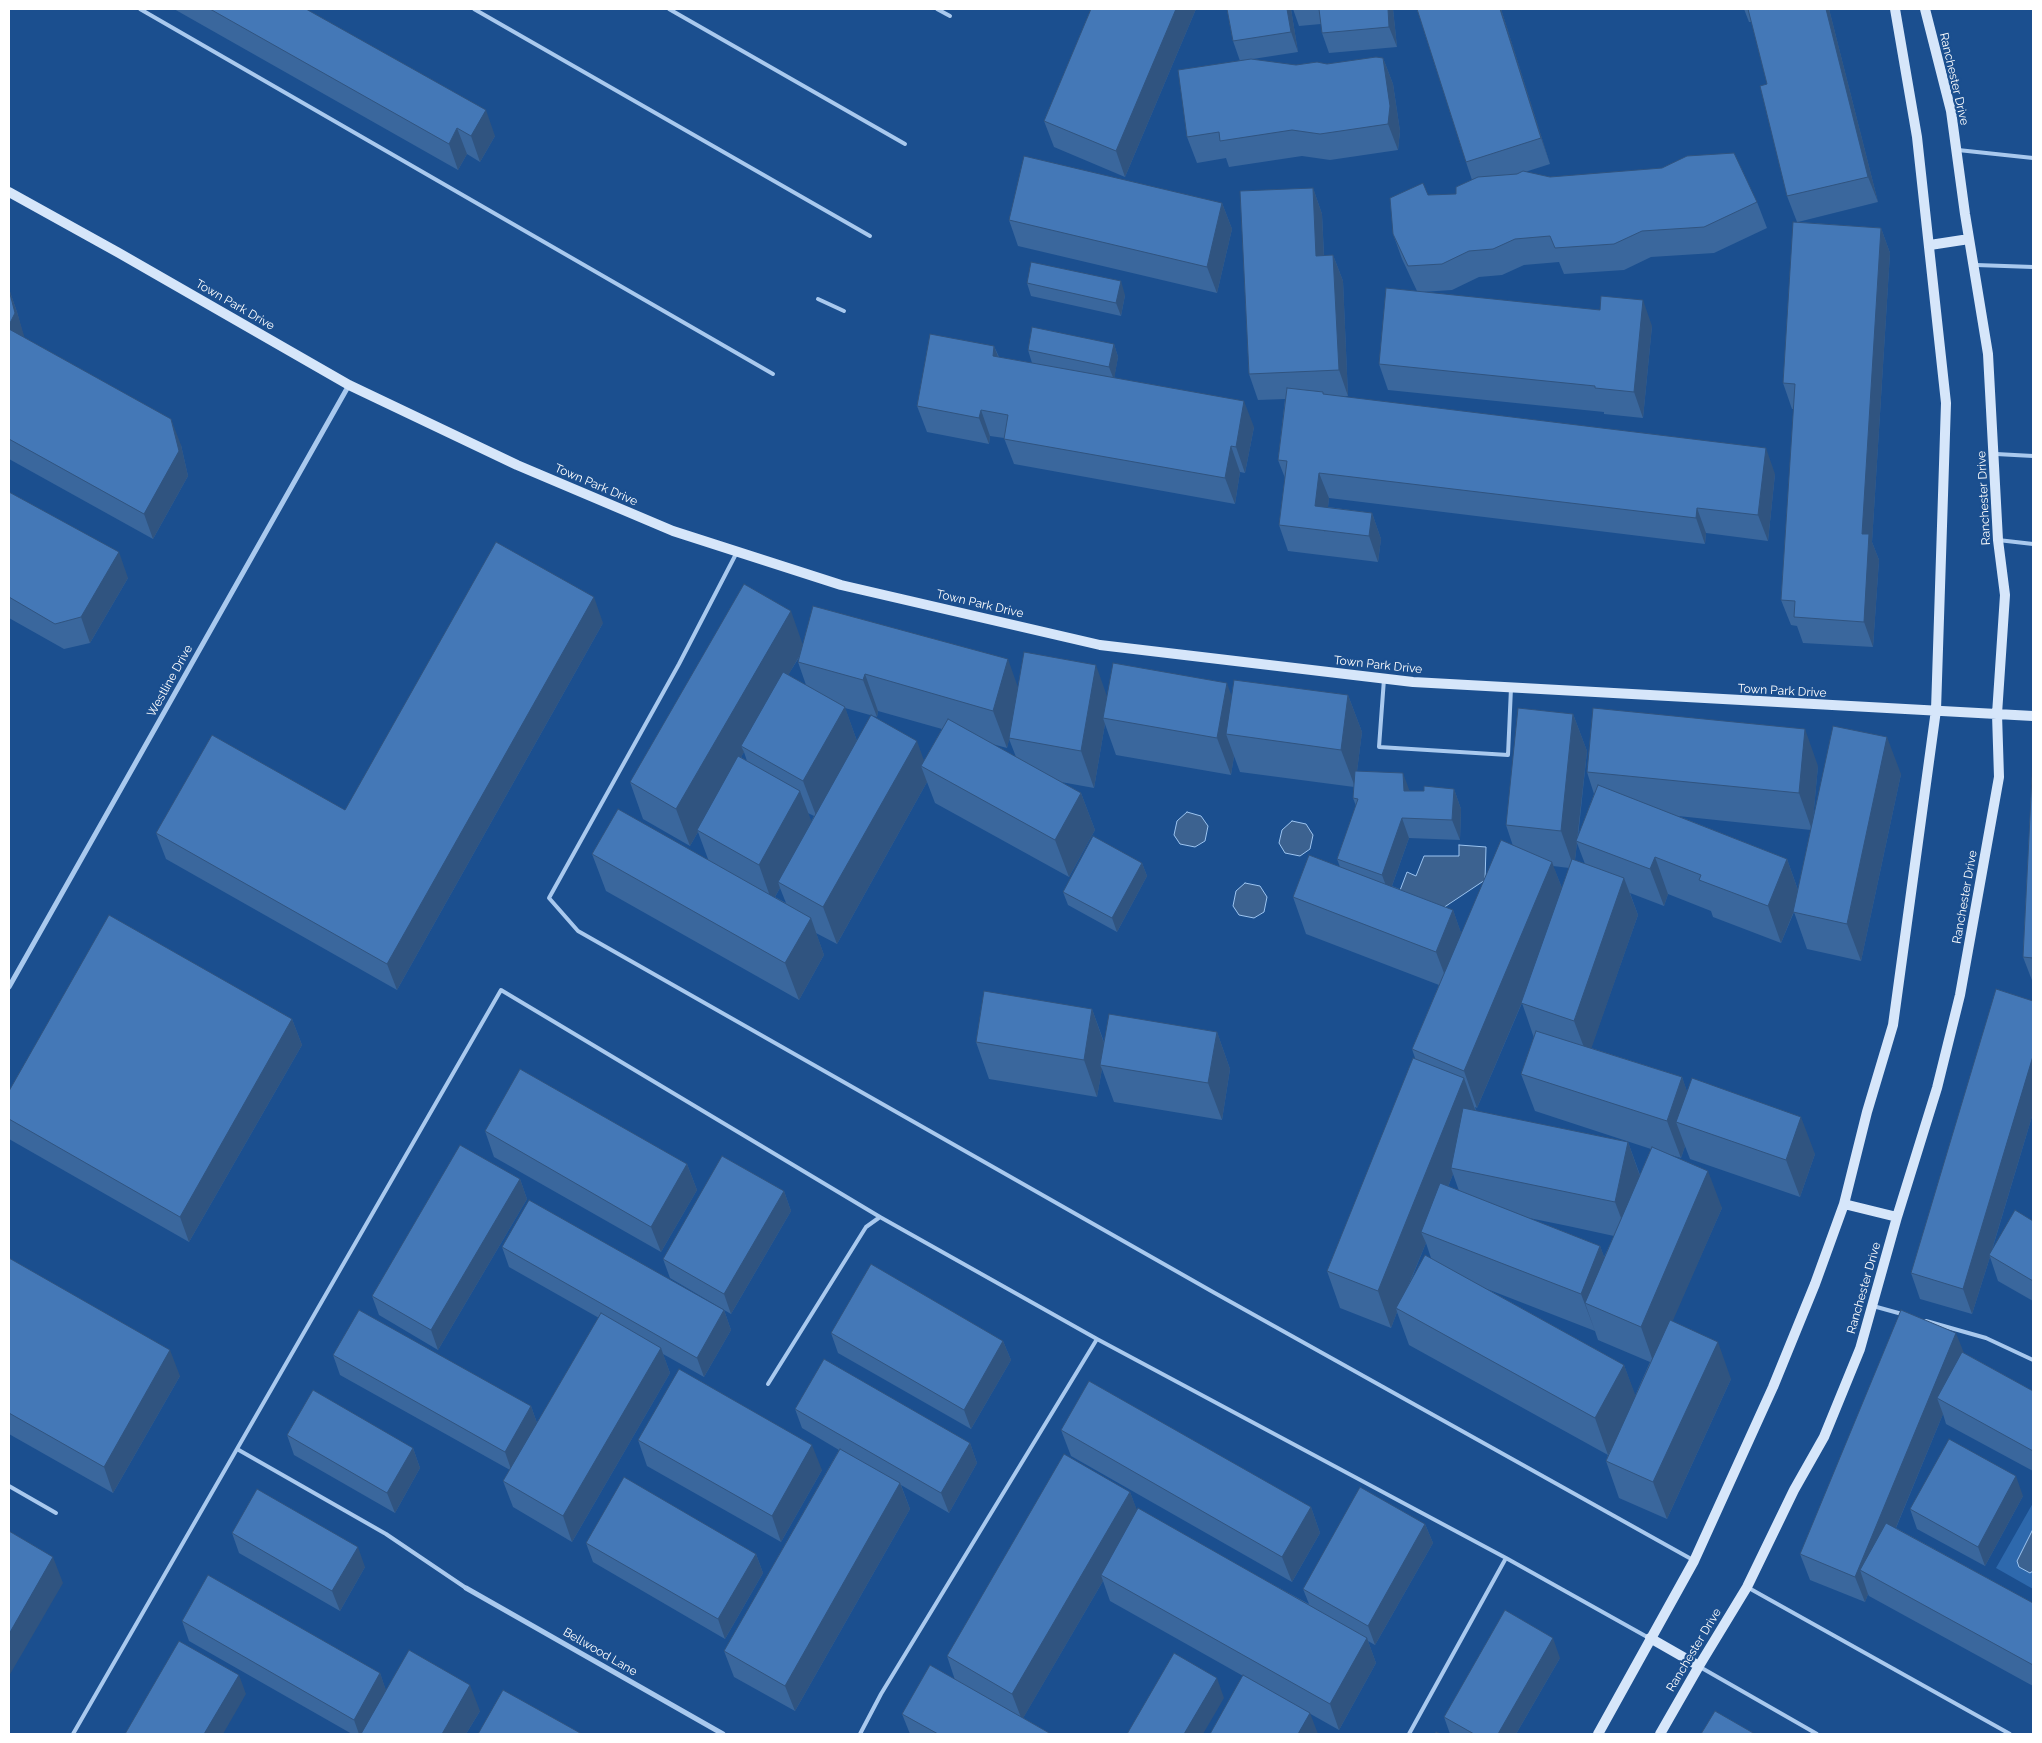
<!DOCTYPE html>
<style>
body{margin:0}
#map{position:relative;width:2042px;height:1743px;overflow:hidden;background:#1b4f8f;font-family:Raleway,sans-serif}
canvas{display:block}
.frame{position:absolute;inset:0;border:10px solid #fff;pointer-events:none}
</style>
<div id="map">
<canvas width="2042" height="1743"></canvas>
<div class="frame"></div>
</div>
<script>
const ctx = document.querySelector('canvas').getContext('2d');
ctx.lineJoin = 'round';
function paint(path, color) {
  ctx.fillStyle = color;
  ctx.fill(path, 'evenodd');
}
function toPath(rows) {
  const path = new Path2D();
  for (const r of rows) {
    path.moveTo(r[0], r[1]);
    for (let i = 2; i < r.length; i += 2) path.lineTo(r[i], r[i + 1]);
  }
  return path;
}
function trace(path, color, width, dash) {
  ctx.strokeStyle = color;
  ctx.lineWidth = width;
  ctx.lineCap = dash ? 'butt' : 'round';
  ctx.setLineDash(dash || []);
  ctx.stroke(path);
}
function drawText(font, color, halo, rows, align = 'center') {
  ctx.font = font + ' Raleway,sans-serif';
  ctx.lineWidth = 4.5;
  ctx.setLineDash([]);
  ctx.textBaseline = 'middle';
  ctx.strokeStyle = halo;
  ctx.fillStyle = color;
  for (const [text, x, y, turn = 0] of rows) {
    ctx.save();
    ctx.translate(x, y);
    ctx.rotate((+turn || 0) * Math.PI / 180);
    ctx.textAlign = isNaN(turn) ? turn : align;
    if (halo) ctx.strokeText(text, 0, 0);
    ctx.fillText(text, 0, 0);
    ctx.restore();
  }
}
const green = toPath([
 [2033,1503,2033,1589,1996,1568]
]);
const water = toPath([
 [1187,812,1201,816,1208,826,1205,841,1195,847,1180,844,1174,835,1177,821,1187,812],
 [1292,821,1306,824,1313,835,1310,849,1300,856,1285,853,1279,843,1282,830,1292,821],
 [1459,845,1486,847,1485,880,1440,910,1399,893,1407,872,1416,876,1424,856,1459,856,1459,845],
 [1245,883,1260,886,1267,897,1264,912,1254,918,1239,915,1233,906,1236,891,1245,883],
 [2033,1529,2033,1571,2030,1573,2019,1567,2017,1561,2033,1529]
]);
const lane = toPath([
 [140,9,773,374],
 [474,9,870,236],
 [669,9,905,144],
 [937,9,950,16],
 [1958,150,2033,158],
 [1976,265,2033,267],
 [818,299,844,311],
 [1996,454,2033,456],
 [1998,540,2033,544],
 [737,552,679,664,549,898,578,931,1213,1292,1693,1560],
 [1384,679,1379,747,1508,755,1511,688],
 [1873,1306,1902,1314],
 [1926,1321,1986,1338,2033,1360],
 [768,1384,866,1227,880,1217,1097,1339],
 [237,1449,386,1534,466,1588],
 [9,1486,56,1513],
 [1747,1587,2010,1734],
 [1700,1667,1817,1734],
 [73,1734,501,990,880,1217],
 [860,1734,881,1694,1097,1339,1506,1558],
 [1409,1734,1506,1558,1649,1638]
]);
const street = toPath([
 [9,987,349,385],
 [466,1588,723,1734]
]);
const secondary = toPath([
 [9,192,119,253,349,385,517,465,673,531,841,585,1100,645,1413,682,2033,716],
 [1930,245,1969,239],
 [1844,1204,1897,1217],
 [1650,1638,1699,1666],
 [1598,1734,1694,1561,1773,1387,1815,1284,1844,1204,1867,1112,1893,1025,1936,710,1946,403,1917,137,1895,9],
 [1660,1734,1699,1666,1747,1587,1794,1490,1824,1437,1860,1349,1897,1217,1937,1088,1960,995,1999,777,1997,714,2005,595,1998,540,1988,354,1965,214,1951,111,1925,9]
]);
const wall = toPath([
 [174,9,306,9,495,136,480,162,467,154,458,170],
 [1091,9,1196,9,1125,177,1054,147,1044,121],
 [1227,9,1291,9,1298,52,1240,61,1233,41],
 [1293,9,1393,9,1397,47,1329,53,1322,33,1321,24,1299,26],
 [1417,9,1501,9,1550,164,1525,172,1550,177,1757,202,1767,228,1714,253,1651,257,1624,270,1564,274,1559,262,1524,265,1502,275,1479,277,1452,290,1422,292,1652,326,1643,418,1604,414,1604,412,1388,390,1379,364,1417,291,1402,259,1393,234,1428,195,1456,194,1472,180,1466,162],
 [1744,9,1829,9,1878,202,1798,222,1881,228,1890,253,1872,542,1879,560,1873,647,1803,643,1797,626,1791,625,1781,600,1794,409,1792,409,1783,383,1797,222,1787,196,1767,84,1752,22,1749,22],
 [1983,9,2033,9,2033,10,1984,10],
 [1383,58,1393,84,1400,131,1398,150,1330,160,1302,156,1229,167,1226,158,1197,163,1187,137,1296,65,1327,64],
 [1313,188,1322,214,1324,255,1333,255,1343,281,1348,396,1341,396,1775,474,1768,541,1706,533,1705,544,1329,498,1328,507,1372,513,1381,539,1378,562,1288,551,1279,525,1285,478,1278,460,1285,399,1258,400,1249,374],
 [1222,203,1232,229,1217,293,1018,246,1009,220],
 [1027,283,1125,295,1121,316,1031,296],
 [9,289,17,312,24,338,181,445,188,476,153,539,9,459],
 [1114,344,1118,357,1114,378,1254,427,1245,473,1240,472,1235,504,1014,464,1004,438,990,436,989,444,927,432,917,406,994,346,999,357,1032,363,1028,350],
 [9,492,128,578,90,643,64,649,9,618],
 [603,623,397,990,166,859,156,833,345,810],
 [803,644,1018,687,1107,696,1231,696,1348,695,1362,732,1357,771,1410,791,1424,791,1454,789,1461,809,1460,840,1409,838,1392,886,1453,910,1461,933,1513,846,1506,825,1573,714,1587,751,1578,837,1594,794,1587,772,1818,766,1813,819,1901,774,1861,961,1807,949,1794,912,1781,943,1713,917,1711,911,1668,894,1664,906,1630,893,1638,915,1591,1048,1682,1077,1687,1092,1815,1154,1800,1197,1690,1159,1685,1146,1681,1158,1671,1155,1722,1208,1672,1321,1731,1379,1667,1519,1619,1498,1606,1461,1608,1455,1409,1345,1397,1312,1391,1328,1340,1308,1327,1271,1415,1058,1412,1049,1439,985,1306,934,1293,897,1340,867,1337,859,1356,806,1353,798,1354,787,1240,772,1234,756,1231,775,1116,755,1105,724,1094,788,1061,782,1081,793,1095,830,1069,877,935,803,927,782,837,944,816,933,824,955,799,1000,606,891,592,854,708,859,698,832,690,846,643,819,630,782],
 [800,656,798,662,806,685,788,675],
 [845,708,877,717,878,711,942,729,924,761,857,741],
 [1009,739,1016,757,992,744,1007,748],
 [744,752,747,761,741,757],
 [808,813,814,816,811,822],
 [1678,816,1811,830,1798,890,1787,859],
 [1577,843,1585,864,1575,860],
 [1553,866,1569,868,1562,888],
 [780,888,786,903,775,897],
 [1522,1003,1534,1038,1521,1074,1535,1111,1651,1149,1640,1175,1628,1142,1476,1111,1475,1107,1477,1108],
 [1453,1174,1459,1191,1448,1187],
 [1529,1218,1568,1226,1614,1236,1604,1257,1600,1246],
 [1426,1243,1431,1258,1409,1285],
 [1487,1289,1595,1331,1598,1340,1650,1362,1635,1396,1624,1365],
 [2033,756,2033,983,2023,957],
 [1142,863,1147,876,1117,932,1068,905,1063,892],
 [1092,1009,1104,1042,1217,1032,1230,1069,1222,1120,1114,1102,1102,1069,1097,1097,989,1079,976,1042],
 [292,1019,302,1045,189,1242,9,1139,9,1091],
 [2033,1113,1992,1250,2033,1221,2033,1301,1998,1281,1990,1257,1972,1314,1920,1299,1911,1273],
 [485,1131,687,1164,697,1190,661,1252,494,1157],
 [520,1179,527,1199,438,1350,379,1315,372,1296],
 [784,1191,791,1211,731,1314,670,1278,663,1259],
 [502,1247,724,1310,731,1330,704,1377,663,1354,670,1373,572,1542,513,1507,503,1481,510,1470,340,1375,333,1355,531,1406,537,1423,599,1318,509,1267],
 [9,1258,180,1376,113,1493,9,1434],
 [831,1333,1003,1341,1011,1360,971,1429,838,1353],
 [1964,1353,2033,1391,2033,1471,1946,1424,1943,1414,1896,1528,2033,1603,2033,1686,1869,1596,1868,1594,1865,1602,1810,1580,1800,1554],
 [795,1409,970,1443,977,1463,949,1513,901,1485,910,1509,795,1711,734,1677,724,1651,839,1450,802,1428],
 [1061,1430,1311,1507,1320,1533,1292,1582,1071,1456],
 [287,1435,413,1448,420,1468,395,1513,294,1455],
 [638,1440,822,1470,781,1542,647,1466],
 [1130,1492,1137,1511,1309,1604,1303,1589,1425,1524,1433,1543,1375,1645,1368,1641,1376,1663,1339,1730,1110,1601,1103,1581,1023,1718,1051,1734,910,1734,902,1714,955,1680,947,1656],
 [2023,1496,1985,1566,1917,1529,1910,1509],
 [232,1533,365,1567,340,1611,239,1553],
 [586,1543,756,1554,763,1573,725,1639,593,1562],
 [182,1621,380,1673,386,1691,480,1711,466,1734,352,1734,189,1641],
 [1560,1658,1516,1734,1450,1734,1444,1717]
]);
const shadedWall = toPath([
 [1176,9,1196,9,1125,177,1116,151],
 [1287,9,1291,9,1298,52,1291,32],
 [1388,9,1393,9,1397,47,1389,27],
 [1500,9,1501,9,1550,164,1541,138],
 [1826,9,1829,9,1878,202,1868,177],
 [1383,58,1393,84,1400,131,1398,150,1388,124],
 [486,110,495,136,480,162,471,136],
 [457,128,467,154,458,170,449,144],
 [1313,188,1322,214,1325,281,1316,256],
 [1222,203,1232,229,1217,293,1207,267],
 [1881,228,1890,253,1872,542,1879,560,1873,647,1864,622,1862,534],
 [1333,255,1343,281,1348,396,1339,370],
 [1121,281,1125,295,1121,316,1116,303],
 [9,289,17,312,25,339,9,333],
 [1643,300,1652,326,1643,418,1634,392],
 [1114,344,1118,357,1114,380,1109,367],
 [994,346,1004,372,993,356],
 [1244,401,1254,427,1245,473,1236,447],
 [981,410,990,436,989,444,979,418],
 [171,419,181,445,188,476,153,539,144,514],
 [1231,446,1240,472,1235,504,1225,478],
 [1766,448,1775,474,1768,541,1758,515],
 [1319,473,1329,498,1325,532,1315,506],
 [1697,508,1706,533,1705,544,1696,518],
 [1372,513,1381,539,1378,562,1369,536],
 [119,552,128,578,90,643,81,617],
 [594,597,603,623,397,990,387,964],
 [791,611,804,648,746,748,741,746,744,752,699,831,697,830,698,832,690,846,676,809],
 [1008,659,1021,696,1007,748,993,711],
 [1096,665,1109,702,1103,718,1105,724,1094,788,1081,751],
 [865,674,878,711,877,717,863,680],
 [1227,683,1240,720,1226,734,1234,756,1231,775,1217,738],
 [1348,695,1362,732,1355,787,1341,750],
 [845,707,858,744,817,818,803,781],
 [1573,714,1587,751,1577,841,1576,841,1577,843,1574,868,1561,831],
 [1805,729,1818,766,1812,830,1799,793],
 [1887,737,1901,774,1861,961,1847,924],
 [917,741,927,769,921,766,927,782,837,944,823,907],
 [1403,773,1410,792,1404,791],
 [1454,789,1461,809,1460,840,1452,820],
 [800,791,814,828,778,882,780,888,772,902,759,865],
 [1081,793,1095,830,1069,877,1055,840],
 [1402,818,1409,838,1389,894,1382,875],
 [1655,857,1668,894,1664,906,1650,869],
 [1787,859,1800,896,1781,943,1768,906],
 [1552,862,1566,899,1477,1108,1464,1071],
 [1142,863,1147,876,1117,932,1112,918],
 [1624,878,1638,915,1588,1058,1574,1021],
 [1453,910,1466,947,1450,989,1436,952],
 [811,918,824,955,799,1000,785,963],
 [1092,1009,1105,1046,1100,1065,1102,1069,1097,1097,1084,1060],
 [292,1019,302,1045,189,1242,180,1217],
 [1217,1032,1230,1069,1222,1120,1208,1083],
 [2033,1056,2033,1113,1990,1256,1989,1255,1990,1257,1972,1314,1963,1289],
 [1682,1077,1695,1114,1676,1122,1685,1146,1681,1158,1667,1121],
 [1464,1078,1477,1115,1451,1168,1453,1174,1429,1235,1421,1232,1426,1243,1398,1310,1396,1308,1397,1312,1391,1328,1378,1291],
 [1801,1117,1815,1154,1800,1197,1786,1160],
 [1628,1142,1641,1179,1629,1239,1615,1202],
 [687,1164,697,1190,661,1252,651,1227],
 [1708,1171,1722,1208,1654,1364,1641,1327],
 [520,1179,527,1199,438,1350,431,1330],
 [784,1191,791,1211,731,1314,724,1294],
 [1600,1246,1614,1283,1585,1303,1595,1331,1581,1294],
 [724,1310,731,1330,704,1377,697,1358],
 [1956,1333,1966,1358,1937,1398,1943,1414,1875,1578,1860,1570,1868,1594,1865,1602,1855,1577],
 [1003,1341,1011,1360,971,1429,964,1410],
 [1718,1342,1731,1379,1667,1519,1653,1482],
 [661,1348,670,1373,572,1542,563,1516],
 [170,1350,180,1376,113,1493,104,1467],
 [1624,1365,1638,1402,1608,1455,1595,1418],
 [531,1406,538,1426,512,1472,505,1452],
 [970,1443,977,1463,949,1513,941,1493],
 [812,1445,822,1470,781,1542,772,1516],
 [413,1448,420,1468,395,1513,387,1493],
 [2016,1476,2023,1496,1985,1566,1978,1547],
 [900,1483,910,1509,795,1711,785,1686],
 [1130,1492,1140,1518,1101,1575,1103,1581,1022,1720,1012,1694],
 [1311,1507,1320,1533,1292,1582,1282,1557],
 [1425,1524,1433,1543,1375,1645,1368,1626],
 [358,1547,365,1567,340,1611,332,1591],
 [756,1554,763,1573,725,1639,718,1619],
 [53,1557,63,1583,9,1676,9,1634],
 [1367,1638,1376,1663,1339,1730,1330,1704],
 [1553,1638,1560,1658,1516,1734,1498,1734],
 [380,1673,387,1693,364,1734,359,1734,354,1720],
 [239,1675,246,1694,223,1734,204,1734],
 [1217,1678,1224,1698,1203,1734,1184,1734],
 [470,1685,480,1711,466,1734,442,1734],
 [1310,1713,1318,1734,1298,1734]
]);
const building = toPath([
 [210,9,306,9,486,110,471,136,457,128,449,144,210,9],
 [1091,9,1176,9,1116,151,1044,121,1091,9],
 [1227,9,1287,9,1291,32,1233,41,1227,9],
 [1319,9,1388,9,1389,27,1322,33,1319,9],
 [1417,9,1500,9,1541,138,1466,162,1417,9],
 [1748,9,1826,9,1868,177,1787,196,1760,86,1767,84,1748,9],
 [1376,57,1383,58,1390,106,1388,124,1320,134,1292,130,1220,141,1219,132,1187,137,1178,70,1251,59,1296,65,1317,62,1327,64,1376,57],
 [1734,153,1757,202,1704,227,1642,231,1614,244,1555,248,1550,236,1515,239,1493,249,1469,251,1442,264,1408,266,1393,234,1390,198,1423,183,1428,195,1456,194,1456,187,1478,177,1517,174,1523,171,1550,177,1662,168,1687,156,1734,153],
 [1024,156,1222,203,1207,267,1009,220,1024,156],
 [1313,188,1316,256,1333,255,1339,370,1249,374,1240,191,1313,188],
 [1793,222,1881,228,1862,534,1869,534,1864,622,1794,617,1795,601,1781,600,1795,384,1783,383,1793,222],
 [1031,262,1121,281,1116,303,1027,283,1031,262],
 [1386,288,1600,310,1601,296,1643,300,1634,392,1595,388,1595,386,1379,364,1386,288],
 [9,290,15,313,9,325,9,290],
 [1032,327,1114,344,1109,367,1028,350,1032,327],
 [9,329,171,419,179,451,144,514,9,439,9,329],
 [930,334,994,346,993,356,1244,401,1236,447,1231,446,1225,478,1004,439,1008,415,981,410,979,418,917,406,930,334],
 [1287,388,1323,392,1323,394,1766,448,1758,515,1697,508,1696,518,1319,473,1315,506,1372,513,1369,536,1279,525,1287,461,1278,460,1287,388],
 [9,492,119,552,81,617,55,624,9,597,9,492],
 [496,542,594,597,387,964,156,833,212,735,345,810,496,542],
 [744,584,791,611,676,809,630,782,744,584],
 [813,606,1008,659,993,711,865,674,863,680,798,662,813,606],
 [1024,652,1096,665,1081,751,1009,738,1024,652],
 [1113,663,1227,683,1217,738,1103,718,1113,663],
 [783,672,845,707,803,781,741,746,783,672],
 [1234,680,1348,695,1341,750,1226,734,1234,680],
 [1518,708,1573,714,1561,831,1506,825,1518,708],
 [1593,708,1805,729,1799,793,1587,772,1593,708],
 [871,715,917,741,823,907,778,882,871,715],
 [948,719,1081,793,1055,840,921,766,948,719],
 [1833,726,1887,737,1847,924,1793,912,1833,726],
 [738,756,800,791,759,865,697,830,738,756],
 [2033,756,2033,958,2023,957,2033,756],
 [1355,771,1403,773,1404,791,1424,791,1424,786,1454,789,1452,820,1402,818,1382,875,1337,859,1358,799,1353,798,1355,771],
 [1598,785,1787,859,1768,906,1699,880,1701,875,1655,857,1650,869,1576,841,1598,785],
 [618,809,811,918,785,963,592,854,618,809],
 [1093,836,1142,863,1112,918,1063,892,1093,836],
 [1501,840,1552,862,1464,1071,1412,1049,1501,840],
 [1309,855,1453,910,1436,952,1293,897,1309,855],
 [1572,859,1624,878,1574,1021,1521,1003,1572,859],
 [109,915,292,1019,180,1217,9,1119,9,1091,109,915],
 [1996,989,2033,1001,2033,1056,1963,1289,1911,1273,1996,989],
 [984,991,1092,1009,1084,1060,976,1042,984,991],
 [1109,1014,1217,1032,1208,1083,1100,1065,1109,1014],
 [1536,1031,1682,1077,1667,1121,1521,1074,1536,1031],
 [1413,1058,1464,1078,1378,1291,1327,1271,1413,1058],
 [520,1069,687,1164,651,1227,485,1131,520,1069],
 [1692,1078,1801,1117,1786,1160,1676,1122,1692,1078],
 [1463,1108,1628,1142,1615,1202,1451,1168,1463,1108],
 [460,1145,520,1179,431,1330,372,1296,460,1145],
 [1652,1147,1708,1171,1641,1327,1585,1303,1652,1147],
 [722,1156,784,1191,724,1294,663,1259,722,1156],
 [1440,1183,1600,1246,1581,1294,1421,1232,1440,1183],
 [529,1200,724,1310,697,1358,502,1247,529,1200],
 [2015,1210,2033,1221,2033,1281,1989,1255,2015,1210],
 [1425,1255,1624,1365,1595,1418,1396,1308,1425,1255],
 [9,1258,170,1350,104,1467,9,1413,9,1258],
 [871,1264,1003,1341,964,1410,831,1333,871,1264],
 [359,1310,531,1406,505,1452,333,1355,359,1310],
 [1901,1310,1956,1333,1855,1577,1800,1554,1901,1310],
 [601,1313,661,1348,563,1516,503,1481,601,1313],
 [1670,1320,1718,1342,1653,1482,1606,1461,1670,1320],
 [1962,1352,2033,1391,2033,1451,1937,1398,1962,1352],
 [824,1359,970,1443,941,1493,795,1409,824,1359],
 [679,1369,812,1445,772,1516,638,1440,679,1369],
 [1089,1381,1311,1507,1282,1557,1061,1430,1089,1381],
 [313,1390,413,1448,387,1493,287,1435,313,1390],
 [1949,1439,2016,1476,1978,1547,1910,1509,1949,1439],
 [840,1449,900,1483,785,1686,724,1651,840,1449],
 [1064,1454,1130,1492,1012,1694,947,1656,1064,1454],
 [624,1477,756,1554,718,1619,586,1543,624,1477],
 [1360,1487,1425,1524,1368,1626,1303,1589,1360,1487],
 [257,1489,358,1547,332,1591,232,1533,257,1489],
 [1138,1508,1367,1638,1330,1704,1101,1575,1138,1508],
 [1886,1523,2033,1603,2033,1665,1860,1570,1886,1523],
 [9,1531,53,1557,9,1634,9,1531],
 [208,1575,380,1673,354,1720,182,1621,208,1575],
 [1505,1610,1553,1638,1498,1734,1474,1734,1444,1717,1505,1610],
 [179,1641,239,1675,204,1734,125,1734,179,1641],
 [409,1650,470,1685,442,1734,361,1734,409,1650],
 [1174,1653,1217,1678,1184,1734,1127,1734,1174,1653],
 [930,1665,1051,1734,938,1734,902,1714,930,1665],
 [1243,1675,1310,1713,1298,1734,1210,1734,1243,1675],
 [503,1690,582,1734,478,1734,503,1690],
 [1715,1711,1755,1734,1701,1734,1715,1711],
 [1436,1732,1441,1734,1435,1734,1436,1732]
]);
const streetNames = [
 ["Ranchester Drive",1954,79,77],
 ["Town Park Drive",235,305,30],
 ["Town Park Drive",596,485,23],
 ["Ranchester Drive",1984,498,-93],
 ["Town Park Drive",980,604,13],
 ["Town Park Drive",1378,665,6],
 ["Westline Drive",170,681,-61],
 ["Town Park Drive",1782,691,3],
 ["Ranchester Drive",1965,897,-80],
 ["Ranchester Drive",1864,1288,-74],
 ["Ranchester Drive",1694,1650,-59],
 ["Bellwood Lane",600,1652,30]
];
paint(green, '#2e69ad');
paint(water, '#3c6290');
trace(water, '#9cc4f0', 1);
trace(lane, '#a9c9ee', 4);
trace(street, '#a9c9ee', 5);
trace(secondary, '#d6e6fa', 10);
paint(wall, '#3a679d');
paint(shadedWall, '#305480');
paint(building, '#4478b7');
trace(building, '#305480', 1);
drawText('12px', '#fff', '#1b4f8f', streetNames);
</script>
